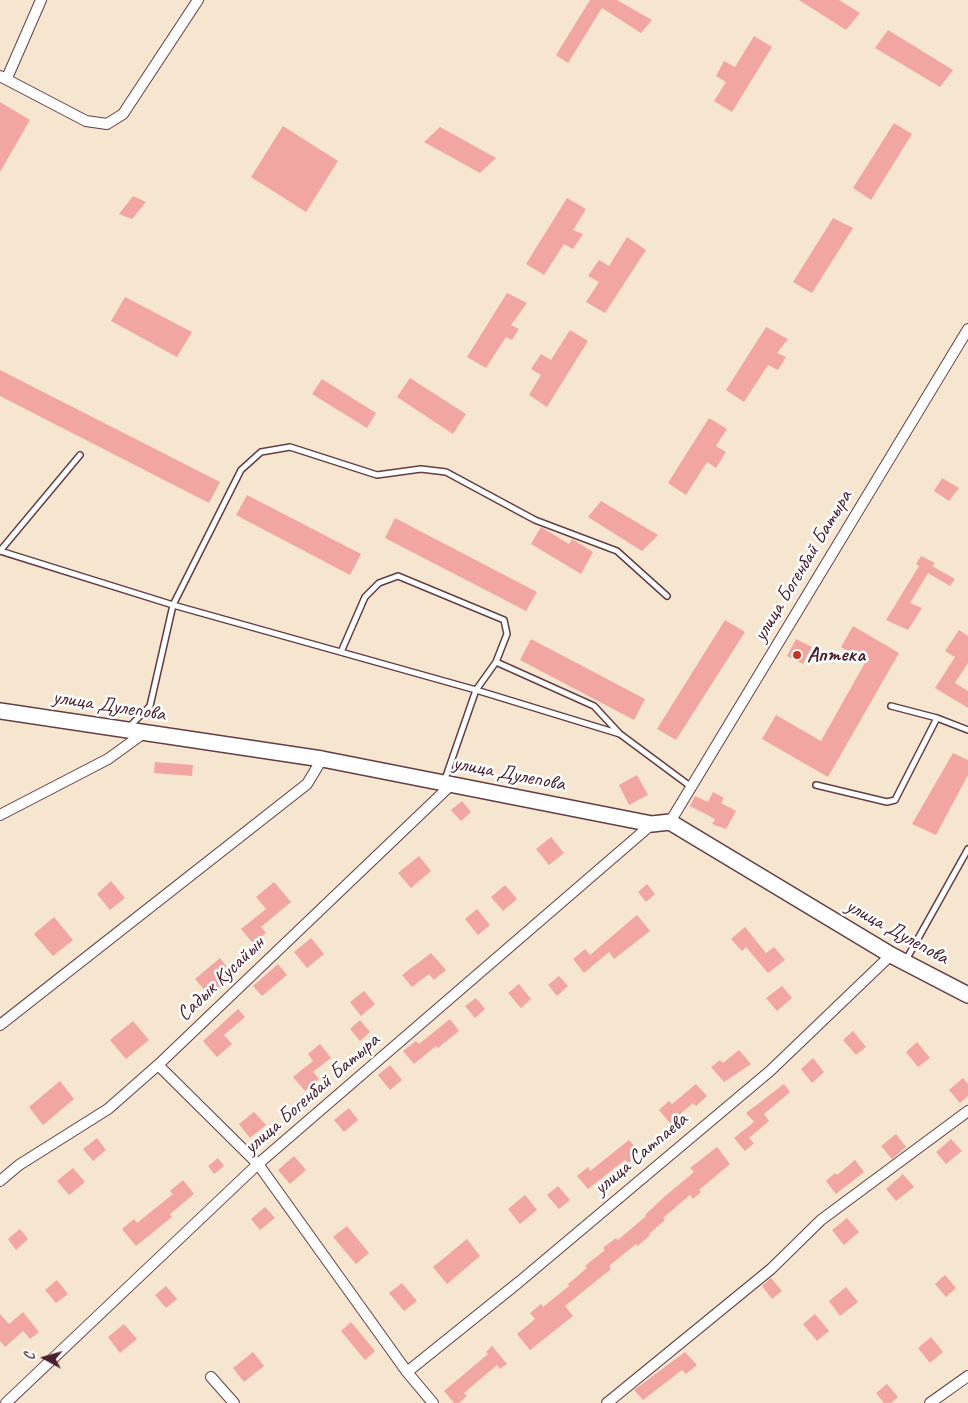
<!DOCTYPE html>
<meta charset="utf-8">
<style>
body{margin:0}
#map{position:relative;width:968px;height:1403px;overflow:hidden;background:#f6e6d0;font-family:Caveat,sans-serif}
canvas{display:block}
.north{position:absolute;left:20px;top:1333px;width:50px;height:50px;-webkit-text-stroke:4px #fff;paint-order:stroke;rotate:276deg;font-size:14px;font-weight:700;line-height:20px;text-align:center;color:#4a1f2b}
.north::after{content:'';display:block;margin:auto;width:18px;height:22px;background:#4a1f2b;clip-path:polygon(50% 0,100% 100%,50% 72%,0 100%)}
</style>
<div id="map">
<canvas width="968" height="1403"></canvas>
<div class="north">С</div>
</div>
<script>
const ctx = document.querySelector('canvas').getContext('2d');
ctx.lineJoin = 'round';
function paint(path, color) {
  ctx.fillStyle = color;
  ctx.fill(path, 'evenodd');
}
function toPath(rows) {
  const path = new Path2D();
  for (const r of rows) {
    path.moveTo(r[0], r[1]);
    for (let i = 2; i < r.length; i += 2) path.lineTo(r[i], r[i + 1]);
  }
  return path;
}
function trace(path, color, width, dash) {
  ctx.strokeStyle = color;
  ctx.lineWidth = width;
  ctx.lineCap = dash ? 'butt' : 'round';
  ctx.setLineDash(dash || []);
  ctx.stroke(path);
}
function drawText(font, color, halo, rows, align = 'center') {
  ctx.font = font + ' Caveat,sans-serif';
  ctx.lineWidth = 5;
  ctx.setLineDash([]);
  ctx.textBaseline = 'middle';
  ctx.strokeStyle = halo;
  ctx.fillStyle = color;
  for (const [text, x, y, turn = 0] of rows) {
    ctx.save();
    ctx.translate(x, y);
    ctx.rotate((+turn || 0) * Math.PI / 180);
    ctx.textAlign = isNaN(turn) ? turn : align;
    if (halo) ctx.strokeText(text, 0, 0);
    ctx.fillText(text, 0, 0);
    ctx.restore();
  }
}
const building = toPath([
 [590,0,617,0,652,20,641,33,602,8,568,63,556,55],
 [799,0,839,0,860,13,846,30],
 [888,30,953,70,940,87,875,48],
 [754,36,772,47,732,112,714,101,726,82,716,76,724,61,735,67],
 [0,102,30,120,0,172],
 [894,123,912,134,871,200,853,188],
 [283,126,338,161,306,212,251,177],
 [440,127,496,158,480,173,424,142],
 [133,196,146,202,132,219,119,214],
 [567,198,586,209,573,230,583,234,573,249,564,244,544,275,526,264],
 [833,218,853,228,812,293,793,282],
 [627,237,646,250,605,313,586,302,599,282,588,276,599,260,609,266],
 [507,293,527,303,511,325,519,329,512,340,506,337,486,368,467,357],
 [125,297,192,332,177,357,111,321],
 [766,327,788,339,777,353,786,357,778,370,768,365,744,402,726,390],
 [570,330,588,341,547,407,529,395,541,375,531,369,541,354,551,360],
 [0,370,220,482,209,503,0,396],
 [410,378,466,414,453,434,397,397],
 [322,379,376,413,367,428,312,394],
 [709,418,727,429,716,446,726,452,716,468,707,462,686,495,668,483],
 [942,478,959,488,949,501,934,491],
 [247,495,361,554,350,575,236,515],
 [601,501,658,535,642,551,588,517],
 [395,518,537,592,526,611,385,538],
 [541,527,569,544,572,539,593,552,581,574,531,544],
 [921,556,935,563,932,566,955,579,950,586,928,573,910,603,922,608,908,630,886,620,919,566,916,564],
 [725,620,745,632,676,740,657,729],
 [853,626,899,653,828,777,762,739,776,715,821,741,866,661,841,647],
 [959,630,968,636,968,663,955,683,968,691,968,708,935,688,955,657,945,651],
 [531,639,645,699,634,720,520,660],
 [796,639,812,647,803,664,787,656],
 [953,753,968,760,968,775,936,835,912,824],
 [155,762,193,765,192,776,154,773],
 [637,775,648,795,629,805,619,785],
 [713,792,724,798,721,803,736,811,726,829,712,824,715,819,690,806,695,796,708,802],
 [462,801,471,812,461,821,451,810],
 [551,837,564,853,549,865,536,849],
 [419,856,431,871,411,888,398,873],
 [111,881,125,898,110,910,97,894],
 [274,882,291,902,261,927,266,933,253,943,241,929,266,909,256,897],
 [647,884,655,894,646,902,638,892],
 [505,885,517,899,503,911,491,897],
 [477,909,490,925,478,935,465,919],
 [637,915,650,931,614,959,609,952,584,973,573,959,585,949,590,955],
 [54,917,73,940,53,956,34,934],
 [745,927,766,953,774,947,785,960,768,973,746,947,742,951,731,939],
 [311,938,324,954,307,968,294,952],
 [431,953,446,970,434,980,429,974,412,987,402,975],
 [220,958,234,976,210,996,195,979],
 [278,964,287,975,262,996,253,986],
 [559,976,568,986,557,996,548,985],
 [519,984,531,999,521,1008,508,993],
 [782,986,792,998,777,1011,766,998],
 [364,991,375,1004,361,1016,350,1002],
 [476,998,485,1009,475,1018,465,1006],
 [238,1009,245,1017,224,1035,232,1044,217,1057,203,1041],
 [450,1019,459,1031,438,1048,436,1046,414,1064,403,1051,416,1041,419,1044],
 [360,1020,370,1032,360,1041,350,1029],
 [133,1021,149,1040,126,1059,110,1040],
 [853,1031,866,1047,856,1055,843,1040],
 [917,1042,930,1058,918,1067,906,1052],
 [320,1044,331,1058,313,1072,319,1079,305,1091,293,1077,313,1061,308,1054],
 [739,1050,751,1064,724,1082,711,1067,720,1060,723,1063],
 [813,1058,824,1072,812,1083,801,1069],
 [390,1065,402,1080,390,1090,378,1075],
 [963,1078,968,1084,968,1096,960,1103,949,1090],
 [60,1081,74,1099,43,1125,29,1107],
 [696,1084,707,1096,696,1106,693,1103,670,1123,659,1110,669,1101,672,1104],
 [784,1084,790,1092,764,1114,769,1121,749,1138,754,1143,745,1151,734,1138,754,1122,746,1113],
 [349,1108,358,1120,344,1132,334,1120],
 [254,1112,266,1125,250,1138,239,1124],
 [896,1134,906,1147,892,1159,881,1146],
 [97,1138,106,1150,93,1161,83,1149],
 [951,1139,962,1151,946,1164,936,1152],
 [629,1140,640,1153,628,1163,625,1160,588,1189,577,1176,588,1167,590,1171],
 [717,1147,730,1164,699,1190,701,1192,693,1199,690,1195,663,1218,665,1220,649,1234,650,1235,638,1246,636,1244,609,1266,611,1269,565,1306,573,1316,530,1350,517,1334,535,1319,530,1313,541,1304,543,1307,569,1286,568,1284,587,1268,585,1266,605,1250,603,1248,616,1238,618,1240,646,1216,645,1215,664,1197,694,1172,690,1168],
 [294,1156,306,1170,290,1184,278,1170],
 [218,1158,224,1166,214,1174,208,1166],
 [855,1160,864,1172,836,1194,826,1181,835,1173,837,1175],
 [73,1168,85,1182,69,1195,57,1181],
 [903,1174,914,1187,896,1201,886,1189],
 [183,1180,194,1194,170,1214,172,1217,136,1246,122,1229,134,1219,137,1223,173,1194,170,1191],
 [558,1186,570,1200,559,1209,547,1195],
 [525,1195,537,1210,520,1224,508,1209],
 [265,1207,275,1218,260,1230,251,1219],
 [847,1218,859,1232,844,1245,832,1230],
 [347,1226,369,1253,356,1264,333,1237],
 [20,1229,28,1239,16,1250,8,1239],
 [467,1239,480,1256,447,1284,433,1267],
 [945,1275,956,1288,946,1297,935,1284],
 [771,1278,782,1291,772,1299,762,1286],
 [57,1280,68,1294,56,1303,45,1290],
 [402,1283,417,1301,404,1311,389,1293],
 [166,1286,177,1299,166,1308,155,1295],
 [846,1287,858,1302,840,1316,829,1301],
 [23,1312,39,1332,30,1339,23,1331,5,1347,0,1341,0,1314,9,1324],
 [815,1314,829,1331,817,1341,803,1324],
 [351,1322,375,1351,365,1360,341,1331],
 [124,1324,137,1339,120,1353,108,1337],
 [931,1337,943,1352,930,1363,918,1348],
 [492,1346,507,1364,500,1369,497,1365,464,1393,467,1396,459,1403,454,1403,444,1391,488,1354,486,1352],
 [253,1352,264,1366,244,1382,233,1368],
 [685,1352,697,1365,686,1374,682,1370,643,1400,634,1390],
 [887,1384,898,1397,891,1403,884,1403,876,1393]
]);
const lane = toPath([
 [0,551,173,605,476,690,620,734,690,786],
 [0,551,80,455],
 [341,652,365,597,379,583,398,576,504,620,507,634,496,662,476,690,444,782],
 [496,662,594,706,619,733],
 [891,706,937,718,968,730],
 [128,728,150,706,173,605,241,470,261,452,290,447,377,475,421,469,446,472,535,520,617,551,667,596],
 [816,785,887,802,895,800,937,718],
 [906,960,968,849]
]);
const street = toPath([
 [0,76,86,121,107,124,123,114,198,0],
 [7,78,41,0],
 [0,815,108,759,144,733],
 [670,822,968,329],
 [0,1025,307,784,322,759],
 [158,1065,258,1164,407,1372,433,1403],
 [0,1181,19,1165,108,1109,158,1065,452,784],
 [407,1372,519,1282,770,1071,891,955],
 [211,1377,234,1403],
 [6,1403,258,1164,652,824],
 [607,1403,771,1269,821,1220,968,1111],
 [930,1403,968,1376]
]);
const secondary = toPath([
 [0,711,322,759,652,824,670,822,891,955,968,995]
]);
const markers = [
 [797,655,5,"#c8321e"]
];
const streetNames = [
 ["улица Богенбай Батыра",803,566,-59],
 ["улица Дулепова",109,706,9],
 ["улица Дулепова",509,774,11],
 ["улица Дулепова",897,932,29],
 ["Садык Кусайын",221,979,-44],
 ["улица Богенбай Батыра",312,1094,-41],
 ["улица Сатпаева",641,1154,-40]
];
const poiNames = [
 ["Аптека",807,655]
];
paint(building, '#f1a6a2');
trace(lane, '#643d44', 8);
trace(street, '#643d44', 12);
trace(secondary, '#643d44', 18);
trace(lane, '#fff', 5);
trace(street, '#fff', 10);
trace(secondary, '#fff', 15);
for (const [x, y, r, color] of markers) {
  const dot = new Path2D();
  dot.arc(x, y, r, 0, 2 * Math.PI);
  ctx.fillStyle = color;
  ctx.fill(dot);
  trace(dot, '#fff', 2);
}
drawText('21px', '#4a1f2b', '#fff', streetNames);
drawText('bold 21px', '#4a1f2b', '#fff', poiNames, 'left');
</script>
